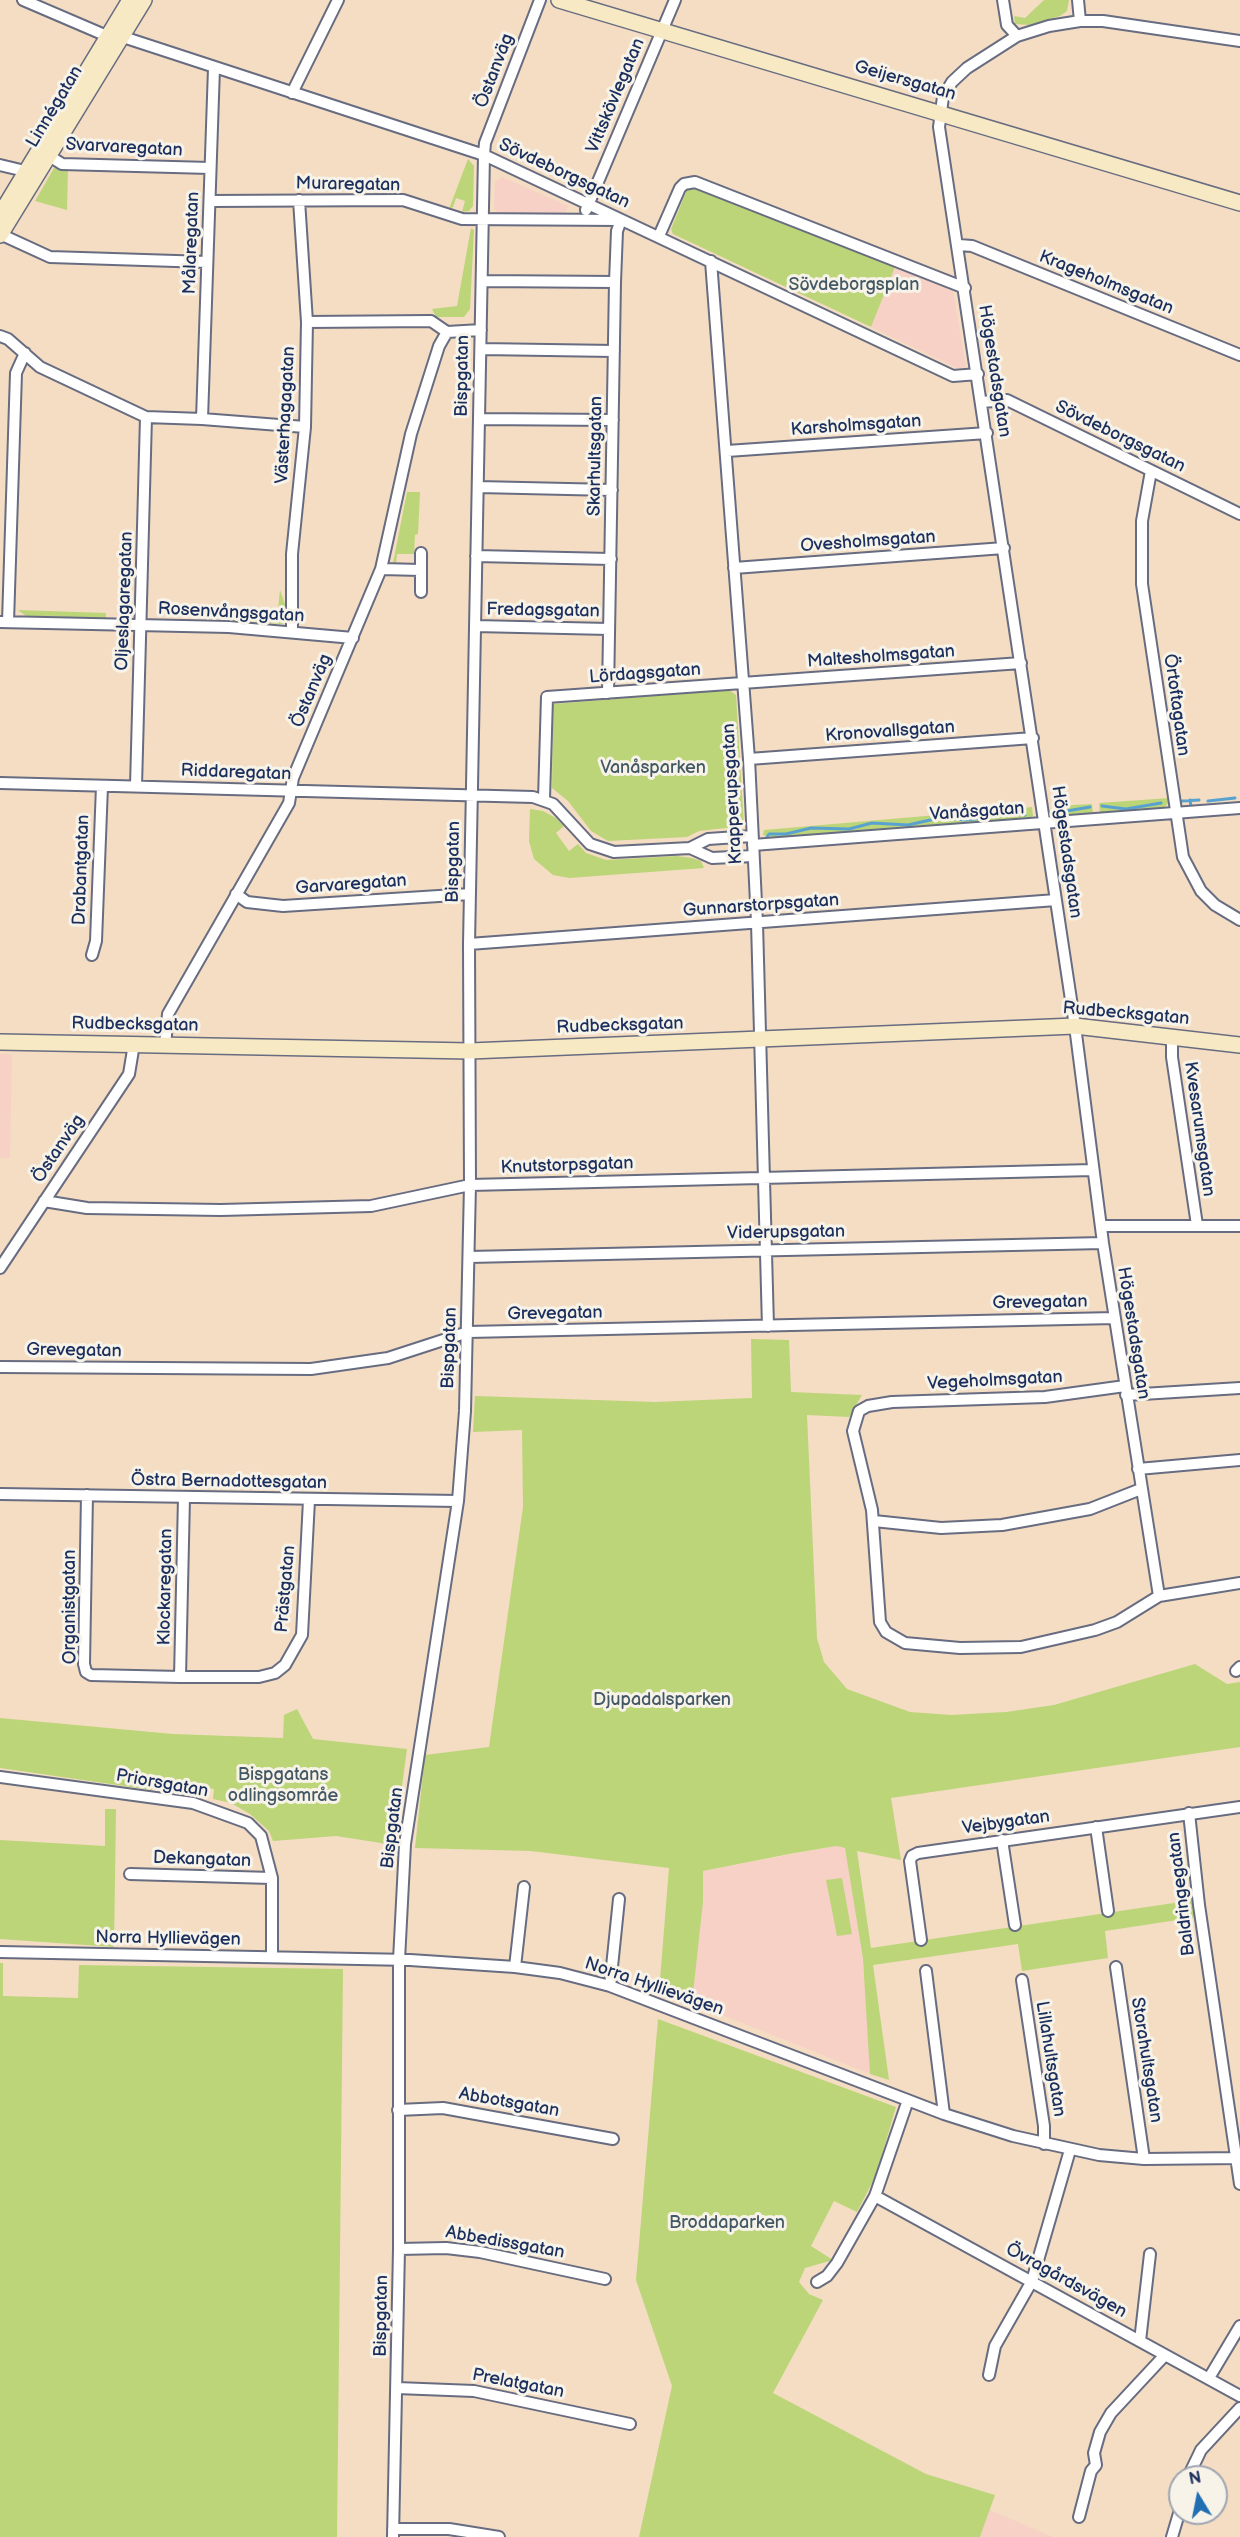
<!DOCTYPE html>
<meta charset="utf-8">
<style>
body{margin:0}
#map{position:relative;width:1240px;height:2537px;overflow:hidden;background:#f4ddc3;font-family:"Balsamiq Sans",sans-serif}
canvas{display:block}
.north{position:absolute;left:1168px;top:2465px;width:60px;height:60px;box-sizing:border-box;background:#f7f3e8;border:2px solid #9fa5b1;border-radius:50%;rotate:350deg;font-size:16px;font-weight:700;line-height:24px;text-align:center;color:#1b2f5e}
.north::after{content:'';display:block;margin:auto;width:21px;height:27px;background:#1f6fb2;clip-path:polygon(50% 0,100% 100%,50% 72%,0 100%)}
</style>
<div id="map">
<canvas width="1240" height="2537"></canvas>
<div class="north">N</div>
</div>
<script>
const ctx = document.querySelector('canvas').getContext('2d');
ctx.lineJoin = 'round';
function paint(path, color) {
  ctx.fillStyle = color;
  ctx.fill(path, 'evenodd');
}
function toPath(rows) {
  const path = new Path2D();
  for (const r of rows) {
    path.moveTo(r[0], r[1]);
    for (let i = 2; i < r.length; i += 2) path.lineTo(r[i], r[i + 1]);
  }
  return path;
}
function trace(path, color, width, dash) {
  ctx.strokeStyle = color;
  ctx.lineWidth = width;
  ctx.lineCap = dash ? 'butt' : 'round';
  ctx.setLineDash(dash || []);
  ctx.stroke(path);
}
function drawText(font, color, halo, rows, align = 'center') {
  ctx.font = font + ' "Balsamiq Sans",sans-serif';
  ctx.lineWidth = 6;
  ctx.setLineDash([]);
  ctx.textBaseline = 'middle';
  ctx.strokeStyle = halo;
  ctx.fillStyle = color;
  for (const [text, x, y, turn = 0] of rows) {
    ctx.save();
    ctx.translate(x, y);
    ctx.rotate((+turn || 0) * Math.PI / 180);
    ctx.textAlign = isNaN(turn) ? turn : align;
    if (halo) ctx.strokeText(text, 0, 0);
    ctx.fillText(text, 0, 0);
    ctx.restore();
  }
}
const built = toPath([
 [502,177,568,206,565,214,497,212,494,208,495,181],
 [895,267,953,291,966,365,964,368,957,368,871,327],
 [0,1054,12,1054,10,1158,0,1158],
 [836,1846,846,1849,861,1948,867,2000,870,2074,692,2003,703,1902,703,1871],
 [990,2510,1053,2537,980,2537]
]);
const green = toPath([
 [1044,0,1069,0,1067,11,1060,16,1030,25,1015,24,1014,16,1025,18],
 [468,159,474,166,473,206,469,211,462,212,465,201,456,198,453,207,449,209],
 [54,168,68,169,67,210,35,201],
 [692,188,895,267,871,327,673,234,671,229,687,190],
 [471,228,474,230,470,309,464,317,436,317,432,309,457,306],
 [407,492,420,492,418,534,415,535,414,554,397,554,396,563,393,563],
 [280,590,287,610,287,618,283,624,232,621,232,614,277,619],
 [18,610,106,613,106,618,26,616],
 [729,690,736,695,744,826,699,831,687,837,608,841,591,831,568,801,552,788,553,704],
 [1169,798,1167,805,1161,809,1100,813,1099,803],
 [1092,804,1093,814,1054,815,1054,806],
 [1032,807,1033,816,1027,819,988,822,986,811],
 [530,809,543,811,556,818,564,826,556,833,569,851,578,844,586,853,606,860,677,856,692,858,701,861,704,868,569,878,553,875,534,859,529,841],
 [983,811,984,822,773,838,763,835,764,830],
 [751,1339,789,1340,791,1392,862,1395,849,1417,807,1415,817,1638,824,1662,847,1689,910,1712,951,1715,1006,1712,1054,1705,1195,1664,1227,1684,1240,1682,1240,1747,891,1798,901,1860,857,1851,871,1948,1194,1900,1197,1917,1105,1931,1108,1958,1022,1971,1018,1944,873,1965,889,2080,870,2074,863,1959,845,1848,836,1846,789,1854,703,1871,703,1902,692,2003,659,1992,669,1868,531,1851,415,1848,425,1755,489,1747,523,1507,522,1430,473,1432,475,1396,655,1402,752,1398],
 [297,1709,313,1739,407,1749,394,1845,336,1836,273,1841,269,1831,250,1814,231,1803,213,1799,214,1789,154,1781,152,1790,0,1768,0,1718,173,1734,283,1738,284,1715],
 [105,1809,116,1809,114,1947,0,1939,0,1840,105,1846],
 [842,1878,852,1934,837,1936,826,1880],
 [0,1963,3,1963,3,1996,78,1998,79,1965,343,1969,337,2537,0,2537],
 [658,2019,896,2107,876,2175,857,2212,834,2201,811,2246,833,2260,805,2268,799,2282,809,2294,823,2300,773,2393,926,2474,995,2495,980,2537,639,2537,672,2386,636,2280]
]);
const stream = toPath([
 [1190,800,1191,806],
 [1182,801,1199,800],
 [1208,801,1235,798],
 [1102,806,1126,809,1161,803],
 [1061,812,1090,807],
 [989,816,1010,813,1025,815],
 [946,818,965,820,983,818],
 [767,837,769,834,786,834,811,828,849,829,872,823,908,825,939,818]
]);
const street = toPath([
 [23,0,107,36],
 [1003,0,1007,25,1017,36],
 [1078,0,1080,21],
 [120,36,484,155,953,376,978,374],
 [292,93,338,0],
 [43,152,62,164,210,168],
 [0,165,25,171],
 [210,201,403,200,462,219,621,220,617,231,615,282,608,693],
 [586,210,675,0],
 [0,234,50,257,207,262],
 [659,236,680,188,684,184,695,182,965,288],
 [959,245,972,246,1240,355],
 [711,261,749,759,757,923,768,1326],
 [482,281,615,282],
 [307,322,431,321,447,332,481,330],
 [0,336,8,339,40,367,146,417,202,419,305,427],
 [481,349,614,351],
 [982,402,1007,400,1240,514],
 [202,419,214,68],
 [479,419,613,420],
 [727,451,987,433],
 [1151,471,1142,521,1142,584,1183,857,1201,891,1215,905,1240,920],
 [478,487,612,490],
 [476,556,611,559],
 [734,568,1004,548],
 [381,569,421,570],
 [421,592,421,553],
 [0,622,229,627,353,638],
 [8,622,16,373,25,353],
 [475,626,609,629],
 [292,632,292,554,305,427,307,322,299,200],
 [749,759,1033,738],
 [0,783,533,797,553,804,590,844,614,852,690,848,708,839,752,836],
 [136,786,146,417],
 [544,799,547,697,1021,663],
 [753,845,1240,808],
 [690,848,712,858,753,856],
 [236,894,247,902,283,906,470,894],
 [469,944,1056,900],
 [92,955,96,941,102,786],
 [1172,1037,1172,1057,1197,1225],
 [165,1045,168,1014,289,803,293,778,381,569,411,434,439,346,447,332],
 [44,1201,87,1208,221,1210,371,1206,470,1185,1093,1170],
 [1101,1226,1240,1226],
 [469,1257,1103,1243],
 [0,1268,129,1074,134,1044],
 [0,1367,311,1369,388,1358,468,1332,1115,1318],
 [1125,1386,1045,1397,892,1402,868,1406,859,1411,853,1431,872,1510,880,1622,886,1632,905,1643,960,1648,1021,1647,1095,1630,1117,1622,1159,1596,1240,1583],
 [1126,1395,1240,1388],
 [1138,1469,1240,1460],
 [0,1494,458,1501],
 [87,1495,84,1664,86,1672,91,1675,180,1677,259,1677,275,1673,285,1665,302,1635,309,1500],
 [874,1521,941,1528,1002,1525,1090,1509,1141,1489],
 [1159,1596,1103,1243,1075,1026,939,127,943,97,952,82,967,68,1017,36,1049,26,1080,21,1103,21,1240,41],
 [1236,1671,1240,1667],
 [180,1677,184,1497],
 [0,1777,193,1803,248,1823,261,1836,272,1878,272,1957],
 [1189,1813,1199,1905,1240,2184],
 [1096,1827,1108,1911],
 [1002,1840,1015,1925],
 [130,1874,272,1878],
 [921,1940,910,1861,912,1856,918,1853,1240,1807],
 [0,1952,410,1960,515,1967,560,1973,610,1986,944,2114,1013,2136,1099,2155,1144,2159,1240,2158],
 [515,1967,524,1887],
 [1116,1967,1144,2159],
 [926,1971,944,2114],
 [1022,1980,1044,2126,1044,2144],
 [610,1986,619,1899],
 [398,2110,443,2108,613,2139],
 [875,2196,1240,2396],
 [399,2249,446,2248,480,2252,605,2279],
 [817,2282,827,2276,837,2263,875,2196,908,2100],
 [1140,2341,1150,2254],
 [989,2375,995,2346,1032,2281,1070,2150],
 [1209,2378,1240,2326],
 [397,2388,474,2391,630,2424],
 [1188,2477,1201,2450,1240,2408],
 [1079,2517,1091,2471,1096,2465,1094,2453,1100,2432,1111,2413,1165,2355],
 [393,2529,449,2529,499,2537],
 [393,2537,399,2249,399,1960,405,1844,458,1501,465,1411,470,1185,469,944,484,155,485,143,540,0],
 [1172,2537,1180,2510]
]);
const secondary = toPath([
 [559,0,1240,203],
 [0,215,130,0],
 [0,235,144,0],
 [0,1042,470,1051,1075,1026,1240,1045]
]);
const streetNames = [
 ["Östanväg",495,71,-69],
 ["Geijersgatan",905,81,16],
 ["Vittskövlegatan",616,96,-67],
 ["Linnégatan",55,107,-59],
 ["Svarvaregatan",124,148,3],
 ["Sövdeborgsgatan",564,174,25],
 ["Muraregatan",348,185,1],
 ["Målaregatan",192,243,-88],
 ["Krageholmsgatan",1106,283,22],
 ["Högestadsgatan",994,371,81],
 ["Bispgatan",463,376,-89],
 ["Västerhagagatan",286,415,-87],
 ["Karsholmsgatan",856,426,-4],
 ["Sövdeborgsgatan",1120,437,26],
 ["Skarhultsgatan",596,456,-89],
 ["Ovesholmsgatan",868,542,-4],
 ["Oljeslagaregatan",125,601,-88],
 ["Fredagsgatan",543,611,1],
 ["Rosenvångsgatan",231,613,3],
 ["Maltesholmsgatan",881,657,-4],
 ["Lördagsgatan",645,674,-4],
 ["Östanväg",312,691,-67],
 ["Örtoftagatan",1176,705,82],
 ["Kronovallsgatan",890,732,-4],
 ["Riddaregatan",236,773,2],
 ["Krapperupsgatan",733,794,-93],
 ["Vanåsgatan",977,812,-4],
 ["Högestadsgatan",1066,852,82],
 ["Bispgatan",454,862,-89],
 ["Drabantgatan",82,870,-88],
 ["Garvaregatan",351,885,-4],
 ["Gunnarstorpsgatan",761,906,-4],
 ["Rudbecksgatan",1126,1014,5],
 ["Rudbecksgatan",135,1025,1],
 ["Rudbecksgatan",620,1026,-2],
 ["Kvesarumsgatan",1199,1129,82],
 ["Östanväg",59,1149,-56],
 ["Knutstorpsgatan",567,1166,-2],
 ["Viderupsgatan",786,1233,-1],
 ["Grevegatan",1040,1303,-1],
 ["Grevegatan",555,1314,-1],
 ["Högestadsgatan",1133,1333,81],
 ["Bispgatan",450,1348,-88],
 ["Grevegatan",74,1351,1],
 ["Vegeholmsgatan",995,1381,-3],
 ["Östra Bernadottesgatan",229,1482,1],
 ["Klockaregatan",166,1587,-89],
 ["Prästgatan",286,1589,-85],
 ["Organistgatan",70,1607,-90],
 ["Priorsgatan",162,1784,10],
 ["Vejbygatan",1006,1823,-8],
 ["Bispgatan",393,1828,-83],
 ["Dekangatan",202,1860,2],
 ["Baldringegatan",1182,1894,-97],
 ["Norra Hyllievägen",168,1939,1],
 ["Norra Hyllievägen",654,1987,19],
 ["Lillahultsgatan",1050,2059,81],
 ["Storahultsgatan",1146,2060,81],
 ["Abbotsgatan",509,2103,10],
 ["Abbedissgatan",505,2243,10],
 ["Övragårdsvägen",1066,2281,29],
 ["Bispgatan",382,2316,-89],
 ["Prelatgatan",518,2384,11]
];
const parkNames = [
 ["Sövdeborgsplan",854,285],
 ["Vanåsparken",653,768],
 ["Djupadalsparken",662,1700],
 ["Bispgatans",283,1775],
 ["odlingsområe",283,1796],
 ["Broddaparken",727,2223]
];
paint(built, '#f7d1c6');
paint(green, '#bcd579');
trace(stream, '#59a2d0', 3);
trace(street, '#676c81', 14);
trace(secondary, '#676c81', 18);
trace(street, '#fff', 10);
trace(secondary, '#f7e9c3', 15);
drawText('18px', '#1b2f5e', '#f7f3e8', streetNames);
drawText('18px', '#435865', '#f7f3e8', parkNames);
</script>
